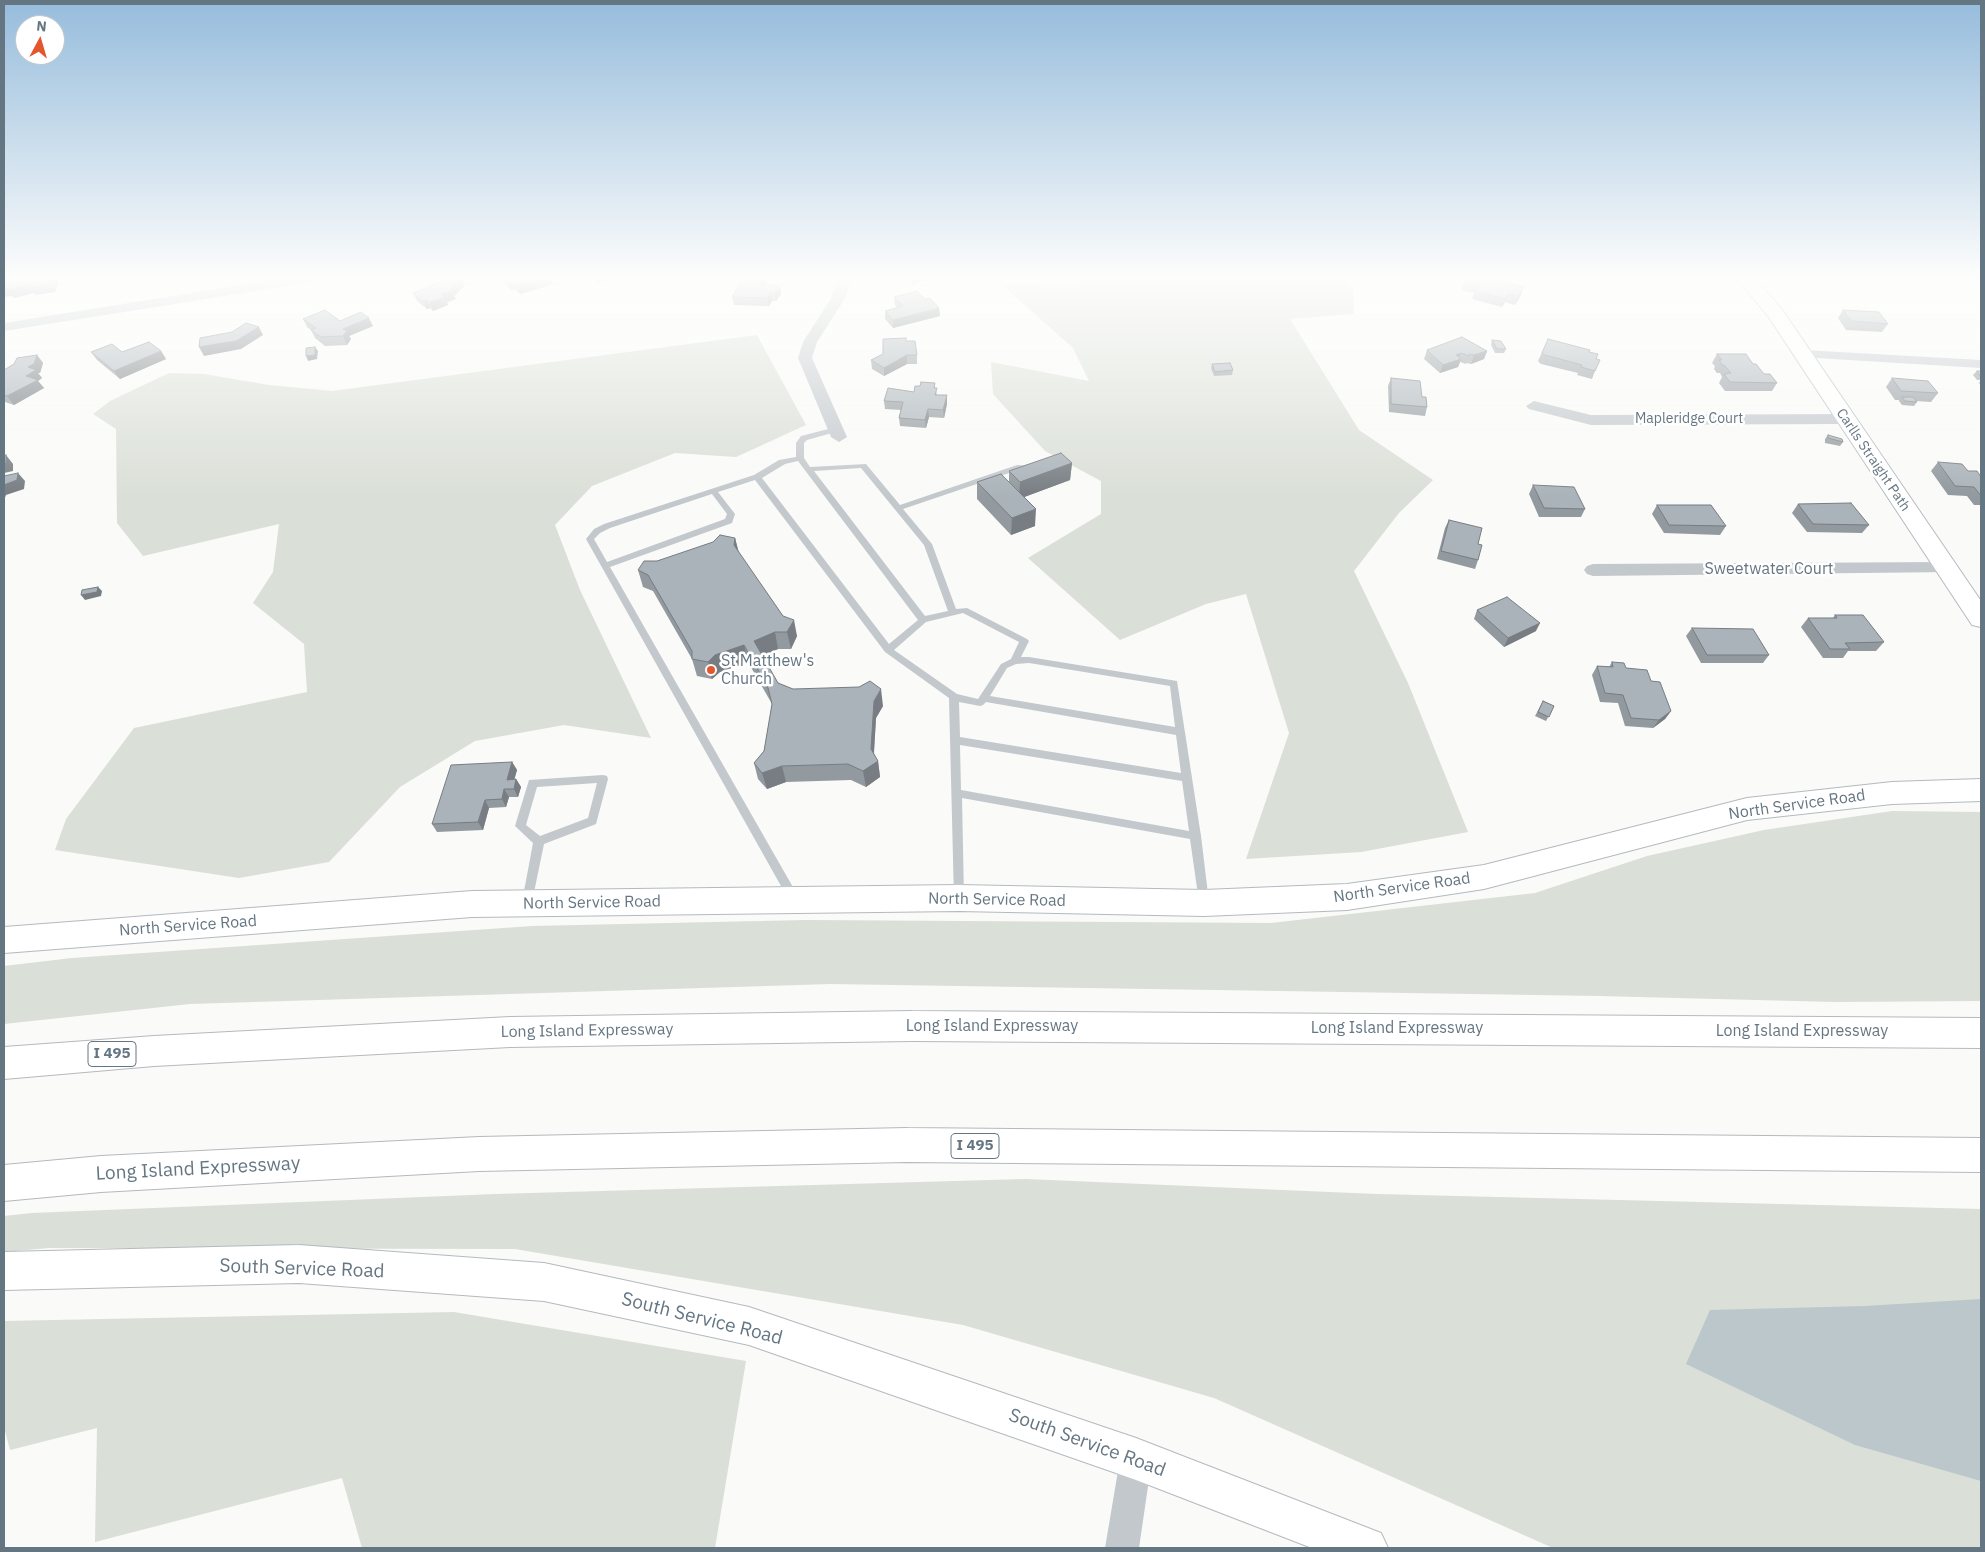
<!DOCTYPE html>
<style>
body{margin:0}
#map{position:relative;width:1985px;height:1552px;overflow:hidden;background:#fafaf8;font-family:"IBM Plex Sans",sans-serif}
canvas{display:block}
.frame{position:absolute;inset:0;border:5px solid #657683;pointer-events:none}
.north{position:absolute;left:15px;top:15px;width:50px;height:50px;box-sizing:border-box;background:#fff;border:1px solid #c1c8cd;border-radius:50%;rotate:6deg;font-size:14px;font-weight:700;line-height:20px;text-align:center;color:#657683}
.north::after{content:'';display:block;margin:auto;width:18px;height:22px;background:#e4572e;clip-path:polygon(50% 0,100% 100%,50% 72%,0 100%)}
</style>
<div id="map">
<canvas width="1985" height="1552"></canvas>
<div class="frame"></div>
<div class="north">N</div>
</div>
<script>
const ctx = document.querySelector('canvas').getContext('2d');
ctx.lineJoin = 'round';
function paint(path, color) {
  ctx.fillStyle = color;
  ctx.fill(path, 'evenodd');
}
function toPath(rows) {
  const path = new Path2D();
  for (const r of rows) {
    path.moveTo(r[0], r[1]);
    for (let i = 2; i < r.length; i += 2) path.lineTo(r[i], r[i + 1]);
  }
  return path;
}
function trace(path, color, width, dash) {
  ctx.strokeStyle = color;
  ctx.lineWidth = width;
  ctx.lineCap = dash ? 'butt' : 'round';
  ctx.setLineDash(dash || []);
  ctx.stroke(path);
}
function drawText(font, color, halo, rows, align = 'center') {
  ctx.font = font + ' "IBM Plex Sans",sans-serif';
  ctx.lineWidth = 5;
  ctx.setLineDash([]);
  ctx.textBaseline = 'middle';
  ctx.strokeStyle = halo;
  ctx.fillStyle = color;
  for (const [text, x, y, turn = 0] of rows) {
    ctx.save();
    ctx.translate(x, y);
    ctx.rotate((+turn || 0) * Math.PI / 180);
    ctx.textAlign = isNaN(turn) ? turn : align;
    if (halo) ctx.strokeText(text, 0, 0);
    ctx.fillText(text, 0, 0);
    ctx.restore();
  }
}
const green = toPath([
 [1092,279,1345,279,1353,289,1354,314,1290,319,1359,430,1433,480,1399,513,1354,571,1408,683,1468,832,1361,852,1246,859,1289,733,1246,594,1206,604,1120,640,1028,558,1101,514,1101,481,1045,451,993,394,991,362,1089,381,1073,348,1003,286],
 [757,335,806,425,736,457,675,453,592,486,555,525,580,590,651,738,564,725,475,741,400,787,329,862,239,878,55,850,66,819,134,728,307,692,304,644,253,603,273,572,279,524,143,556,117,523,116,429,93,414,110,401,169,373,204,374,269,385,332,391],
 [1892,811,1981,812,1981,1001,1834,1002,1600,996,830,984,190,1004,4,1024,4,966,72,958,532,926,806,920,1271,923,1535,893,1647,856,1764,830],
 [1026,1179,1376,1194,1981,1209,1981,1548,1553,1548,1214,1398,963,1325,515,1249,49,1248,4,1252,4,1216,32,1213,496,1194],
 [454,1312,746,1361,715,1548,362,1548,342,1478,95,1542,97,1428,10,1450,4,1427,4,1321]
]);
const water = toPath([
 [1981,1299,1981,1481,1855,1445,1686,1364,1710,1310,1865,1306]
]);
const lane = toPath([
 [836,427,839,427,839,431,807,440,804,443,804,458,810,467,866,464,900,505,1017,465,1035,466,1035,470,1021,469,903,509,932,544,956,609,967,608,1027,639,1029,641,1021,657,1029,657,1177,681,1201,836,1209,902,1208,905,1204,907,1200,905,1199,902,1190,839,962,798,964,898,963,901,959,903,955,901,954,898,949,698,885,652,755,480,718,492,735,514,732,523,610,567,798,896,799,899,798,902,794,904,790,902,586,539,594,529,604,524,754,475,779,460,796,457,796,443,801,436,836,427],
 [798,461,918,620,889,644,762,478,785,464,798,461],
 [861,468,924,545,948,611,925,616,814,471,861,468],
 [712,494,727,514,725,519,607,562,594,539,600,533,610,528,712,494],
 [963,613,1019,642,1011,659,1001,664,978,699,957,694,894,650,926,622,963,613],
 [1029,663,1170,686,1175,727,990,696,1007,668,1016,664,1029,663],
 [959,702,980,706,983,705,986,702,1176,735,1181,773,960,737,959,702],
 [960,745,1182,781,1189,831,961,790,960,745],
 [603,775,607,776,608,779,596,824,544,844,532,902,531,905,527,907,523,905,522,902,533,843,515,826,529,780,603,775],
 [597,783,588,818,540,836,526,825,537,787,597,783]
]);
const street = toPath([
 [279,279,313,279,307,283,4,331,4,323,279,279],
 [838,279,852,279,844,300,817,342,812,358,847,437,839,442,831,437,798,358,803,342,830,300,838,279],
 [1804,350,1981,360,1981,368,1799,357,1797,354,1804,350],
 [1534,401,1591,415,1846,414,1854,419,1846,424,1591,425,1529,409,1526,406,1534,401],
 [1945,562,1951,564,1954,568,1951,572,1593,576,1587,574,1584,570,1587,566,1593,564,1945,562],
 [1136,1443,1147,1448,1152,1459,1139,1548,1105,1548,1120,1459,1125,1448,1136,1443]
]);
const secondary = toPath([
 [1737,279,1755,279,1781,308,1981,601,1981,627,1972,625,1768,316,1737,279],
 [1981,779,1981,801,1892,804,1747,820,1484,889,1347,910,1204,916,959,911,472,917,4,953,4,927,472,891,959,885,1204,890,1347,884,1484,865,1747,798,1892,782,1981,779],
 [299,1245,544,1263,749,1307,1136,1438,1381,1533,1388,1548,1312,1548,1136,1480,749,1345,544,1301,299,1283,4,1290,4,1252,299,1245]
]);
const highway = toPath([
 [912,1011,1981,1018,1981,1048,912,1041,510,1047,154,1066,4,1079,4,1047,154,1036,510,1017,912,1011],
 [907,1128,1981,1138,1981,1172,907,1162,479,1171,101,1192,4,1201,4,1165,101,1156,479,1137,907,1128]
]);
const wall = toPath([
 [442,279,463,279,465,285,454,296,456,299,447,302,448,305,433,311,430,308,427,309,417,301,413,293,440,282],
 [499,279,553,279,552,280,553,284,520,294,514,289,511,290],
 [742,279,766,279,767,283,765,284,781,294,776,301,772,301,769,306,734,305,732,297],
 [907,279,929,279,912,284],
 [1464,281,1510,282,1510,283,1521,295,1515,305,1505,302,1502,307,1472,299,1474,293,1462,290],
 [894,297,925,299,939,308,940,316,893,328,885,319,885,311,897,308,895,305],
 [1843,310,1888,324,1882,332,1846,330,1838,318],
 [303,319,340,321,373,326,349,336,351,339,347,345,325,346,315,338,311,330,307,327],
 [1548,339,1589,352,1596,359,1595,371,1592,379,1577,375,1578,373,1541,364,1538,361],
 [1492,340,1506,349,1504,353,1495,353,1491,345],
 [907,341,917,355,917,364,907,364,884,376,872,369,871,360],
 [1427,350,1487,351,1484,359,1471,364,1467,363,1466,364,1460,362,1458,367,1440,373,1424,359],
 [161,351,166,359,120,379,97,360,91,352,122,352],
 [1717,354,1753,364,1764,374,1777,383,1772,391,1725,391,1719,383,1722,377,1720,373,1717,373,1714,369,1715,366,1712,363],
 [37,355,43,363,40,373,38,373,42,378,38,381,44,388,14,405,5,402,4,402,4,370],
 [1212,364,1233,370,1232,375,1214,376,1211,368],
 [1977,371,1981,371,1981,386,1979,383,1981,380,1977,380,1973,375],
 [1391,378,1422,397,1427,407,1425,416,1389,412,1388,386],
 [1892,378,1938,393,1931,402,1916,401,1917,402,1914,406,1902,405,1899,401,1899,400,1895,400,1886,387],
 [935,383,935,388,937,395,947,404,944,418,929,417,926,428,900,426,899,418,901,410,885,409,884,401,914,392,920,386],
 [1828,435,1843,442,1840,446,1825,443,1825,439],
 [1938,462,1968,471,1981,477,1981,505,1974,505,1967,496,1948,495,1931,471],
 [1072,463,1070,480,1024,497,1035,526,1011,535,977,499,977,482,1009,482,1009,471],
 [1533,485,1585,509,1581,517,1539,517,1529,494],
 [1798,504,1869,525,1862,533,1807,532,1792,513],
 [1657,505,1726,526,1720,535,1664,533,1652,514],
 [1449,520,1478,544,1478,560,1475,569,1437,559,1445,528],
 [735,538,739,553,797,636,791,649,778,649,762,656,778,683,793,689,883,706,876,718,874,754,878,761,880,777,866,787,851,780,786,782,767,789,758,779,754,763,764,751,772,704,748,662,720,672,712,679,697,676,692,659,653,591,643,587,638,570,657,561],
 [1477,610,1536,631,1504,647,1474,619],
 [1835,615,1884,642,1876,651,1848,651,1843,658,1823,658,1801,627,1808,618,1833,618],
 [1692,628,1769,655,1763,663,1701,663,1686,636],
 [1612,662,1651,681,1671,711,1665,719,1653,728,1625,726,1618,703,1600,702,1592,675,1597,666,1609,667],
 [1543,701,1554,706,1546,721,1535,716],
 [512,762,517,770,514,779,516,779,521,787,518,797,509,797,506,807,489,808,483,830,437,832,432,824]
]);
const shadedWall = toPath([
 [51,279,57,279,59,281,55,292,36,295,34,293,14,298,12,296,4,297,4,288,31,284],
 [459,279,463,279,465,285,454,296,456,299,447,302,448,305,433,311,430,302,450,289],
 [538,279,553,279,552,280,553,284,520,294,517,286],
 [596,279,613,279,613,280,597,283],
 [762,279,766,279,767,283,760,292,759,284],
 [912,279,929,279,912,284],
 [511,281,514,289,511,290,508,282],
 [780,286,781,294,776,301,775,293],
 [1524,287,1521,295,1515,305,1518,296],
 [771,293,772,301,769,306,768,298],
 [1508,294,1505,302,1502,307,1505,299],
 [427,300,430,308,427,309,423,301],
 [939,308,940,316,893,328,893,320],
 [369,318,373,326,349,336,351,339,347,345,343,336,343,329],
 [259,327,263,335,241,349,204,356,199,347],
 [315,347,318,351,317,359,308,361,306,356],
 [161,351,166,359,120,379,114,371],
 [1487,351,1484,359,1471,364,1474,355],
 [1461,353,1458,359,1461,359,1458,367,1440,373,1443,365,1456,355],
 [37,355,43,363,40,373,38,373,42,378,38,381,44,388,14,405,7,396,26,376,28,367],
 [907,355,907,364,884,376,884,368],
 [947,395,947,404,944,418,943,410],
 [928,409,929,417,926,428,925,420],
 [6,455,13,464,13,471,4,473,4,463],
 [1072,463,1070,480,1019,499,1020,482],
 [18,473,25,481,24,489,6,495,4,500,4,484],
 [1036,509,1035,526,1011,535,1012,518],
 [735,538,739,554,734,545],
 [98,587,102,591,101,596,85,600,81,595],
 [794,620,797,636,791,649,787,632],
 [1540,623,1536,631,1504,647,1508,638],
 [775,632,778,649,758,658,754,641],
 [744,645,748,662,720,672,712,679,708,662,715,655],
 [881,689,883,706,876,718,873,765,878,761,880,777,866,787,863,771,871,749,874,701],
 [1671,711,1665,719,1653,728,1659,720],
 [512,762,517,770,512,788,507,780],
 [782,766,786,782,767,789,762,773],
 [516,779,521,787,518,797,514,789],
 [504,789,509,797,506,807,502,799],
 [485,800,489,808,483,830,478,822]
]);
const building = toPath([
 [4,279,51,279,49,284,30,287,31,284,8,290,9,287,4,288,4,279],
 [442,279,459,279,450,289,452,291,441,294,445,297,430,302,427,300,423,301,413,293,440,282,442,279],
 [505,279,538,279,517,286,511,281,508,282,505,279],
 [742,279,762,279,759,284,780,286,775,293,771,293,768,298,732,297,742,279],
 [1466,279,1501,279,1510,282,1509,283,1524,287,1518,296,1508,294,1505,299,1475,291,1479,285,1464,281,1466,279],
 [917,291,925,299,930,298,939,308,893,320,885,311,903,306,894,297,917,291],
 [325,310,340,321,361,312,369,318,343,329,347,331,343,336,321,337,311,330,316,328,303,319,325,310],
 [1843,310,1879,312,1888,324,1851,321,1843,310],
 [246,323,259,327,236,341,199,347,200,338,232,332,246,323],
 [1462,337,1487,351,1474,355,1469,354,1469,356,1461,353,1456,355,1461,359,1443,365,1427,350,1462,337],
 [906,338,906,341,915,341,917,355,907,355,884,368,871,360,883,354,883,339,906,338],
 [1548,339,1590,350,1589,352,1598,354,1596,359,1600,360,1595,371,1581,367,1582,365,1545,355,1542,353,1548,339],
 [1492,340,1501,341,1506,349,1497,349,1492,340],
 [149,342,161,351,114,371,91,352,112,344,122,352,149,342],
 [315,347,315,355,306,356,306,348,315,347],
 [1717,354,1746,354,1753,364,1756,364,1764,374,1770,374,1777,383,1730,382,1724,374,1731,373,1724,365,1722,365,1719,360,1722,360,1717,354],
 [37,355,34,364,28,367,36,370,26,376,38,380,7,396,4,395,4,370,14,364,17,358,37,355],
 [1230,363,1233,370,1215,372,1212,364,1230,363],
 [1977,371,1981,371,1981,376,1980,376,1977,371],
 [1391,378,1420,381,1422,397,1426,397,1427,407,1391,404,1391,378],
 [1892,378,1928,381,1938,393,1901,391,1892,378],
 [921,382,935,383,934,388,937,388,935,395,947,395,943,410,928,409,925,420,899,418,903,402,884,401,888,388,914,392,915,386,920,386,921,382],
 [1902,397,1913,397,1917,402,1905,401,1902,397],
 [1828,435,1842,439,1843,442,1828,438,1828,435],
 [1061,453,1072,463,1020,482,1009,471,1061,453],
 [6,455,6,463,4,463,4,456,6,455],
 [1938,462,1962,464,1968,471,1977,471,1981,477,1981,496,1974,487,1955,486,1938,462],
 [18,473,17,480,4,485,4,476,18,473],
 [1001,474,1036,509,1012,518,977,482,1001,474],
 [1533,485,1574,487,1585,509,1544,508,1533,485],
 [1851,503,1869,525,1813,524,1798,504,1851,503],
 [1657,505,1711,505,1726,526,1669,525,1657,505],
 [1449,520,1482,528,1478,544,1482,545,1478,560,1441,551,1449,520],
 [720,535,735,538,734,545,783,616,794,620,787,632,775,632,754,641,778,683,793,689,859,687,870,681,881,689,874,701,871,749,878,761,863,771,848,764,782,766,762,773,754,763,764,751,772,704,768,688,744,645,715,655,708,662,692,659,692,651,648,575,638,570,644,561,657,561,713,542,720,535],
 [98,587,97,592,81,595,82,590,98,587],
 [1507,597,1540,623,1508,638,1477,610,1507,597],
 [1835,615,1863,615,1884,642,1845,643,1850,649,1830,649,1808,618,1837,618,1835,615],
 [1692,628,1753,629,1769,655,1707,655,1692,628],
 [1612,662,1624,663,1626,668,1647,670,1651,681,1660,682,1671,711,1659,720,1631,718,1623,695,1605,693,1597,666,1613,667,1612,662],
 [1543,701,1554,706,1549,717,1538,712,1543,701],
 [512,762,507,780,516,779,514,789,504,789,502,799,485,800,478,822,432,824,451,765,512,762]
]);
const markers = [
 [711,670,5,"#e4572e"]
];
const farStreetnames = [
 ["Mapleridge Court",1689,419],
 ["Carlls Straight Path",1873,460,56]
];
const shields = [
 [112,1054,48],
 [975,1146,48]
];
const shieldNames = [
 ["I 495",112,1054],
 ["I 495",975,1146]
];
const streetNames = [
 ["Sweetwater Court",1769,569],
 ["North Service Road",1797,805,-8],
 ["North Service Road",1402,888,-8],
 ["North Service Road",997,900,1],
 ["North Service Road",592,903,-1],
 ["North Service Road",188,926,-4],
 ["Long Island Expressway",992,1026],
 ["Long Island Expressway",1397,1028],
 ["Long Island Expressway",587,1031,-1],
 ["Long Island Expressway",1802,1031]
];
const poiNames = [
 ["St Matthew's",721,661],
 ["Church",721,679]
];
const nearStreetnames = [
 ["Long Island Expressway",198,1169,-3],
 ["South Service Road",302,1269,2],
 ["South Service Road",702,1319,14],
 ["South Service Road",1087,1443,20]
];
paint(green, '#dadfd7');
paint(water, '#bbc7cb');
trace(secondary, '#b3babf', 2);
trace(highway, '#b4b9bd', 2);
paint(lane, '#c3c8cc');
paint(street, '#c3c8cc');
paint(secondary, '#fff');
paint(highway, '#fff');
paint(wall, '#929a9f');
paint(shadedWall, '#777d82');
paint(building, '#aab3b9');
trace(building, '#777d82', 1);
const sky = ctx.createLinearGradient(0, 0, 0, 497);
sky.addColorStop(0, '#96bcdc');
sky.addColorStop(0.56, '#fdfdfc');
sky.addColorStop(1, '#fdfdfc00');
ctx.fillStyle = sky;
ctx.fillRect(0, 0, 1985, 497);
for (const [x, y, r, color] of markers) {
  const dot = new Path2D();
  dot.arc(x, y, r, 0, 2 * Math.PI);
  ctx.fillStyle = color;
  ctx.fill(dot);
  trace(dot, '#fff', 2);
}
drawText('14px', '#657683', '#fff', farStreetnames);
for (const [x, y, w] of shields) {
  const box = new Path2D();
  box.roundRect(x - w / 2, y - 12.5, w, 25, 4);
  ctx.fillStyle = '#fff';
  ctx.fill(box);
  trace(box, '#657683', 1);
}
drawText('bold 15px', '#657683', null, shieldNames);
drawText('16px', '#657683', '#fff', streetNames);
drawText('16px', '#657683', '#fff', poiNames, 'left');
drawText('19px', '#657683', '#fff', nearStreetnames);
</script>
